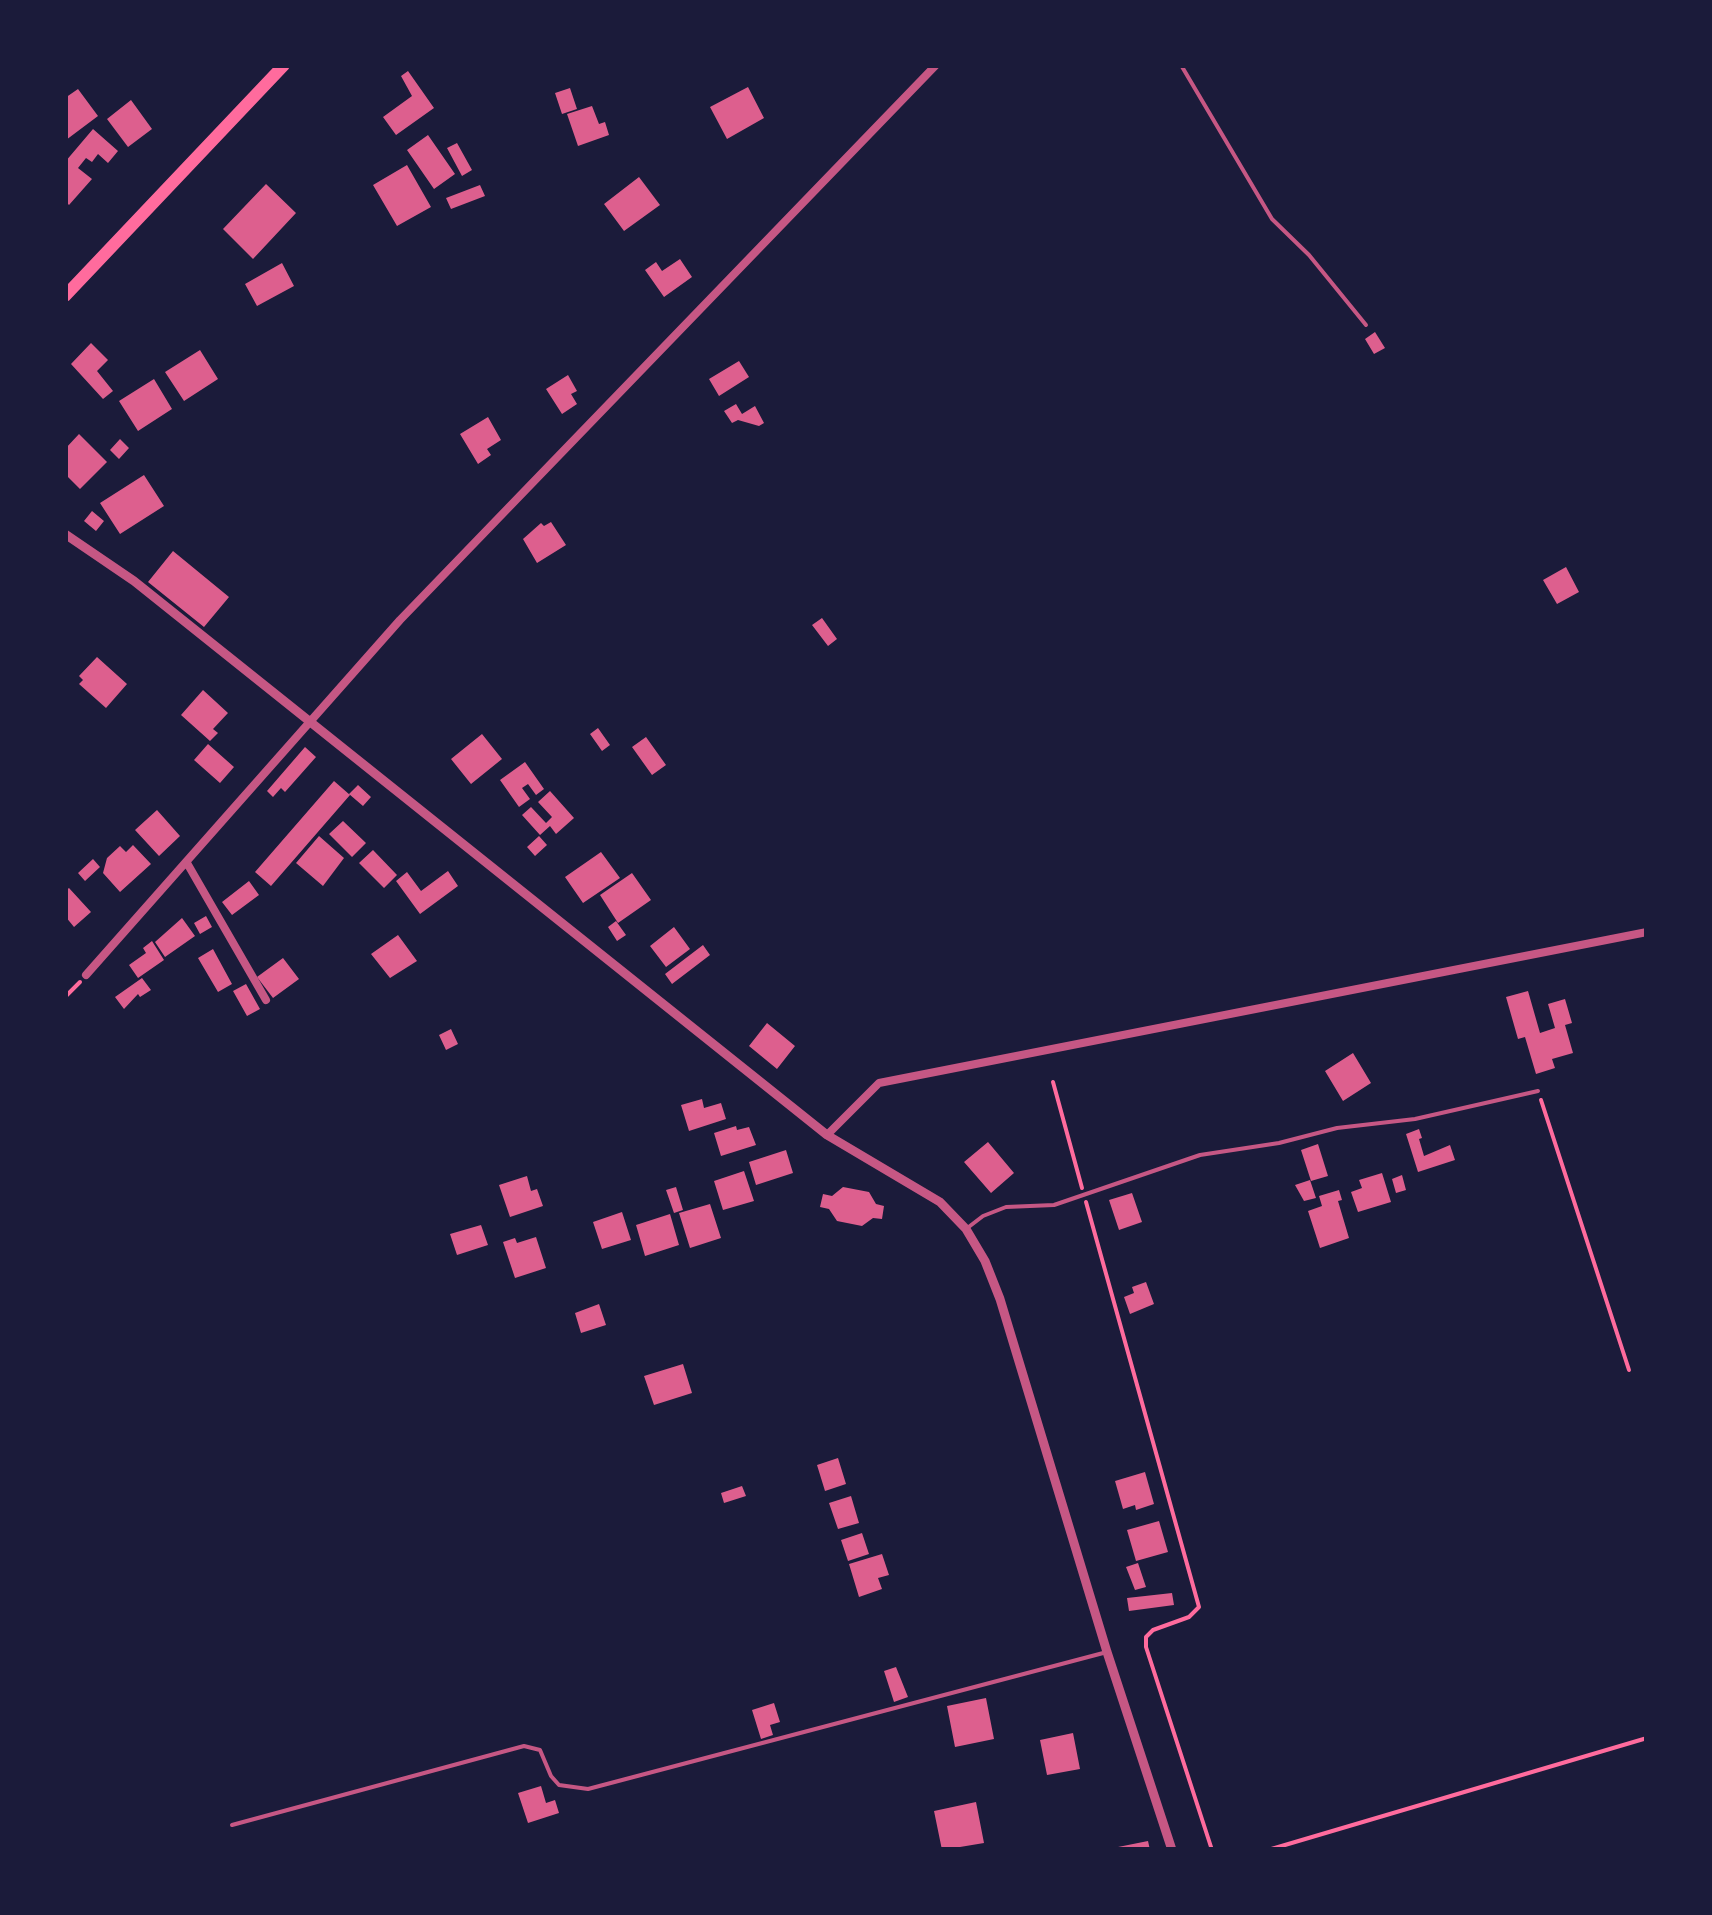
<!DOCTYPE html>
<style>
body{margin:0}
#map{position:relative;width:1712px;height:1915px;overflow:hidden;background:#1b1b3a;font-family:"Public Sans",sans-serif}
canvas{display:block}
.frame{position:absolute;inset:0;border:68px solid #1b1b3a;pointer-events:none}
</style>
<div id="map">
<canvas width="1712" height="1915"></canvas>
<div class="frame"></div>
</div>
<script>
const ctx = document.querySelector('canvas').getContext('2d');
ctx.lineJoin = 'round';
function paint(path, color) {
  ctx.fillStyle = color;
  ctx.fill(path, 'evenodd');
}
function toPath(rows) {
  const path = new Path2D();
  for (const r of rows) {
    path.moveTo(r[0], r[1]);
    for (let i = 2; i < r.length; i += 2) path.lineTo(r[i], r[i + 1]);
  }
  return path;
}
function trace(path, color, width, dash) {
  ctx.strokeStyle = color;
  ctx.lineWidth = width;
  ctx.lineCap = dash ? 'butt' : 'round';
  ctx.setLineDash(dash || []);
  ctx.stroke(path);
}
const building = toPath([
 [408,71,434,108,396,135,383,117,412,96,401,76],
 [748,87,764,118,727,139,710,107],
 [570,88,577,109,562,114,555,93],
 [78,89,98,116,66,140,65,98],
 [131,100,152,129,128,147,107,119],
 [592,106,599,124,605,122,609,135,578,146,567,114],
 [93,129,118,151,108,163,98,154,92,162,86,158,78,168,92,179,69,205,65,201,65,162],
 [428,135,455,174,434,189,407,150],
 [457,143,472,170,462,176,447,148],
 [407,165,431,207,397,226,373,185],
 [639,177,660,205,624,231,604,204],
 [266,184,296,213,253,259,223,229],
 [480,185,485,196,451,209,446,198],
 [680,259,692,277,664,297,645,270,656,262,662,271],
 [282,263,294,286,257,306,245,284],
 [1375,332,1385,348,1374,354,1365,339],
 [91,343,108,360,97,371,113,391,103,399,71,364],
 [200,350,218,379,184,401,165,372],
 [739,361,749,377,719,396,709,379],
 [568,375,577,391,571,394,577,404,562,414,546,389],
 [154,379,172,409,138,431,119,401],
 [736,404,742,414,755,406,764,423,759,426,738,420,732,423,724,411],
 [488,417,501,440,487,449,491,455,478,464,460,434],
 [79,434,107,462,80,489,65,474,65,449],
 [120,439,129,448,119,459,110,450],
 [144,475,164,506,120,534,100,503],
 [92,511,104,521,96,531,84,521],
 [551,522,566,545,537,563,523,539,541,523,544,526],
 [173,551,229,597,204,627,148,582],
 [1566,567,1579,592,1557,604,1543,580],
 [822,618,837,639,828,646,812,625],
 [97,657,127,684,106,708,79,684,83,680,79,676],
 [203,690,228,713,213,729,218,733,210,741,181,715],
 [598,728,610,745,602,751,590,734],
 [482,734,502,759,471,784,451,759],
 [646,737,666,765,652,775,632,747],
 [208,744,234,767,220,783,194,760],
 [305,747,316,757,285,792,281,788,273,797,267,791],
 [525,762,544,789,536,795,528,784,522,788,530,799,519,807,500,780],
 [334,781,350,795,271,886,255,872],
 [358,785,371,797,363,806,349,794],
 [550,791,574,818,556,834,550,826,540,835,522,815,531,807,546,823,552,817,538,802],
 [157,810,180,836,159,856,135,830],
 [343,821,366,843,352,857,329,834],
 [319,836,344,858,323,886,296,863],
 [539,836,547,845,535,856,527,847],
 [133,845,151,864,120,892,103,873,107,858,120,846,126,852],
 [373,850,397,875,384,888,359,863],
 [601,852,620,878,583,903,565,877],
 [93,859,100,867,85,881,78,873],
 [448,871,458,886,420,914,396,881,407,872,421,891],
 [632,873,651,900,618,923,600,895],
 [249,881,259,895,232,915,222,902],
 [69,888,91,912,74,927,65,916,65,891],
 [206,916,212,927,200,934,194,923],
 [182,918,195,936,165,957,155,942],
 [616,921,626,935,617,941,608,927],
 [674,927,690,949,666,967,650,946],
 [398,935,417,961,390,978,371,954],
 [152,941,164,960,138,978,129,965,146,953,143,948],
 [703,945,710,955,672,984,665,974],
 [213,949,232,984,218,992,198,958],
 [283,958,299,979,273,998,257,977],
 [142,978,151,990,140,997,138,994,124,1009,115,997],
 [246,984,260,1009,247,1016,233,991],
 [1528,991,1540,1033,1555,1028,1548,1004,1565,999,1572,1023,1565,1025,1573,1053,1552,1059,1555,1068,1536,1074,1525,1037,1518,1039,1506,997],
 [767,1023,795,1046,777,1069,749,1046],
 [451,1029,458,1044,446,1050,439,1035],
 [1353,1053,1371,1083,1343,1101,1325,1071],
 [702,1099,704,1108,721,1103,726,1119,689,1131,681,1105],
 [736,1126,737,1130,749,1127,756,1145,721,1156,714,1133],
 [1419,1129,1422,1138,1419,1139,1424,1156,1450,1145,1455,1160,1418,1172,1406,1134],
 [988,1142,1014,1173,991,1193,964,1162],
 [1318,1144,1328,1176,1311,1181,1301,1150],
 [786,1150,793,1173,756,1185,749,1162],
 [744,1171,754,1201,723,1210,714,1181],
 [1382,1173,1391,1202,1358,1212,1351,1192,1362,1188,1359,1180],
 [1402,1175,1406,1190,1396,1193,1392,1179],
 [527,1176,531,1191,537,1189,543,1206,510,1217,499,1185],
 [1310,1180,1316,1198,1304,1201,1295,1185],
 [676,1187,683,1210,674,1213,666,1190],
 [843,1187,869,1192,876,1204,884,1206,882,1219,873,1218,862,1226,837,1221,829,1209,820,1207,823,1194,832,1196],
 [1339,1190,1342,1200,1338,1201,1349,1238,1320,1248,1308,1211,1322,1206,1319,1196],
 [1132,1193,1142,1222,1119,1230,1109,1200],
 [710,1204,721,1238,690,1248,679,1213],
 [622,1212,631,1240,602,1249,593,1222],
 [670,1214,679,1245,645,1256,636,1225],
 [481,1225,488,1245,457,1255,450,1234],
 [536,1237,546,1268,515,1278,503,1242,515,1238,517,1243],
 [1146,1282,1154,1304,1130,1314,1124,1297,1134,1293,1132,1287],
 [599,1304,606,1325,581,1333,575,1313],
 [683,1364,692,1393,654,1405,644,1376],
 [838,1458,846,1484,825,1491,817,1465],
 [1145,1472,1154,1504,1136,1510,1135,1505,1123,1509,1115,1481],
 [742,1486,746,1496,724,1503,721,1493],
 [851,1496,859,1523,838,1529,829,1503],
 [1159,1521,1168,1552,1136,1561,1127,1530],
 [862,1533,869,1554,848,1561,841,1540],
 [882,1554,889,1575,878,1578,882,1589,859,1597,849,1564],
 [1138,1563,1146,1587,1135,1590,1126,1567],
 [1172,1593,1174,1605,1129,1611,1127,1598],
 [896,1667,908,1697,894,1702,884,1671],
 [986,1698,994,1739,955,1747,947,1706],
 [774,1703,780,1722,770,1725,773,1735,761,1739,752,1710],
 [1073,1733,1080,1769,1047,1775,1040,1740],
 [541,1786,546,1803,555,1800,559,1813,528,1823,518,1793],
 [976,1802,984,1843,942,1850,934,1811],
 [1148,1841,1150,1850,1114,1850,1113,1848]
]);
const path = toPath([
 [65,997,80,982],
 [1053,1082,1082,1188],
 [1541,1100,1629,1370],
 [1086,1202,1199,1607,1189,1617,1153,1630,1146,1637,1146,1647,1212,1850],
 [1268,1850,1647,1738]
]);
const service = toPath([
 [1181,65,1272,219,1309,255,1366,325],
 [966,1229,983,1216,1006,1207,1054,1205,1200,1155,1279,1143,1337,1128,1415,1119,1538,1091],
 [232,1825,524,1746,540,1750,551,1776,559,1785,588,1789,1107,1652]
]);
const minor = toPath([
 [187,863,266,1000],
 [86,975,400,620,936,65],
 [827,1135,879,1083,1647,932]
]);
const tertiary = toPath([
 [65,534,134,581,827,1135,940,1202,966,1229,985,1261,1000,1299,1107,1652,1172,1850]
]);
const trunk = toPath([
 [65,296,284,65]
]);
paint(building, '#dd5f8e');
trace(path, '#ff6b9d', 4);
trace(service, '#c65784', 4);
trace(minor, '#c65784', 8);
trace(tertiary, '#c65784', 9);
trace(trunk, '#ff6b9d', 12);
</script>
